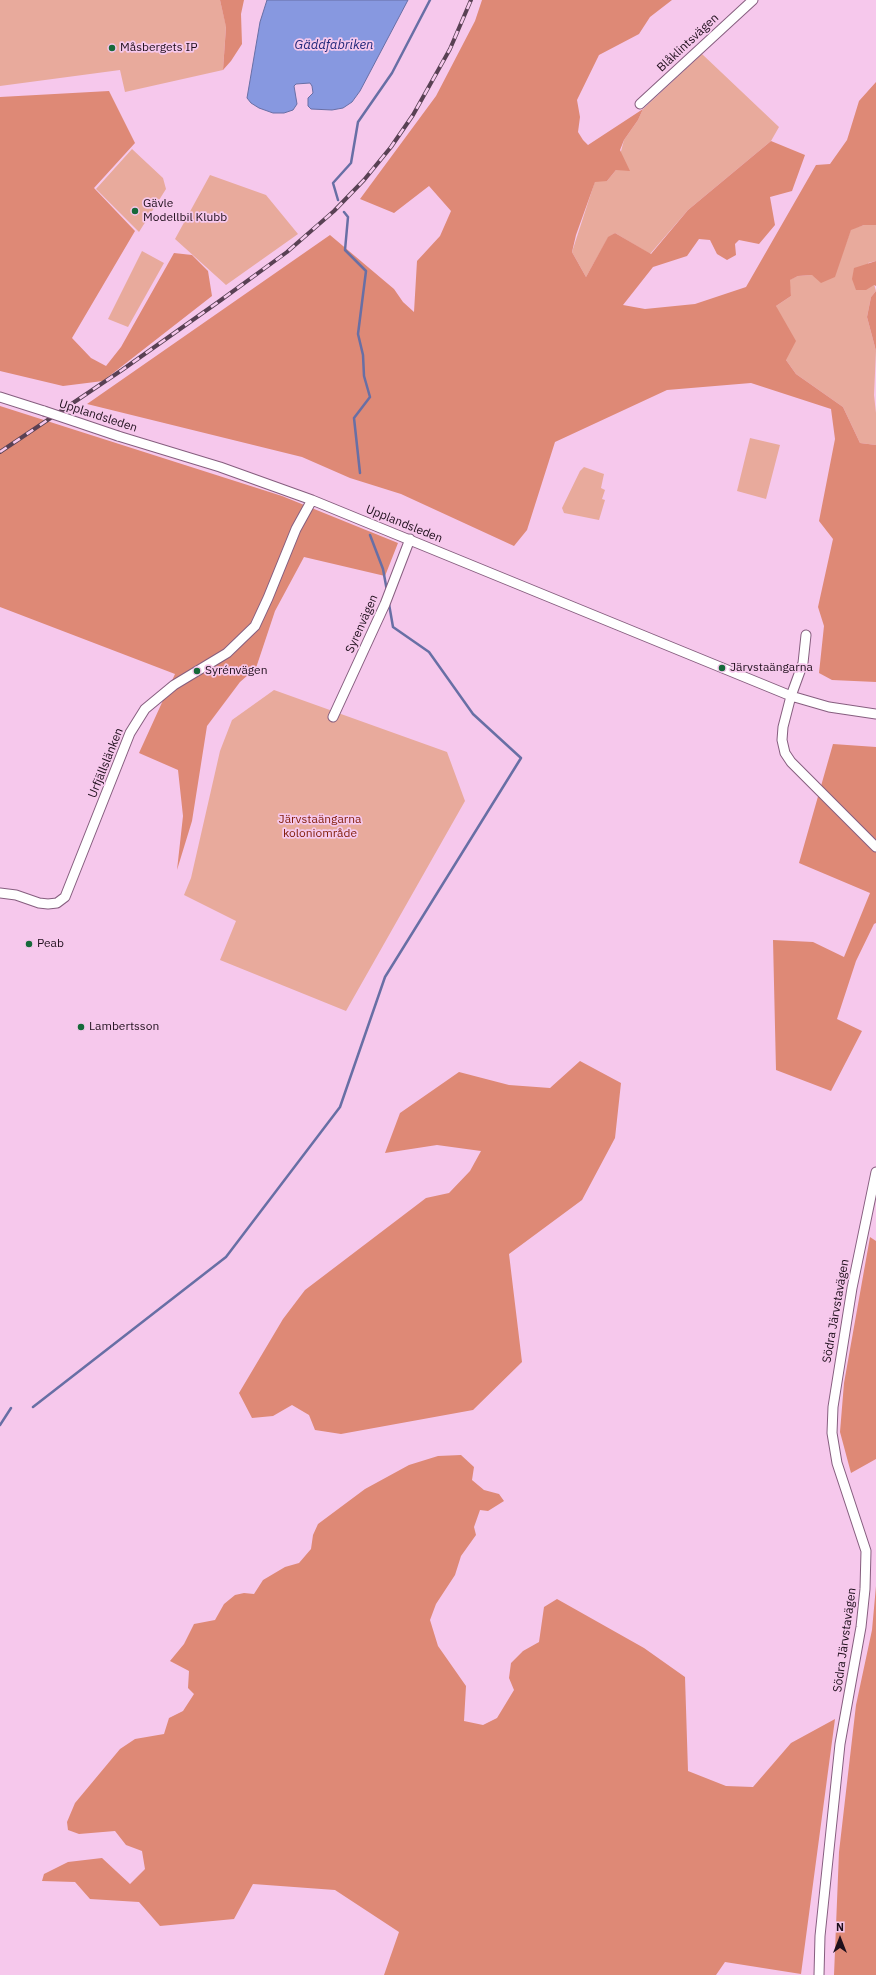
<!DOCTYPE html>
<meta charset="utf-8">
<style>
body{margin:0}
#map{position:relative;width:876px;height:1975px;overflow:hidden;background:#f6c8ec;font-family:"IBM Plex Sans",sans-serif}
canvas{display:block}
.north{position:absolute;left:820px;top:1919px;width:40px;height:40px;-webkit-text-stroke:3px #f6c8ec;paint-order:stroke;rotate:0deg;font-size:11px;font-weight:700;line-height:16px;text-align:center;color:#1f0f1c}
.north::after{content:'';display:block;margin:auto;width:14px;height:18px;background:#1f0f1c;clip-path:polygon(50% 0,100% 100%,50% 72%,0 100%)}
</style>
<div id="map">
<canvas width="876" height="1975"></canvas>
<div class="north">N</div>
</div>
<script>
const ctx = document.querySelector('canvas').getContext('2d');
ctx.lineJoin = 'round';
function paint(path, color) {
  ctx.fillStyle = color;
  ctx.fill(path, 'evenodd');
}
function toPath(rows) {
  const path = new Path2D();
  for (const r of rows) {
    path.moveTo(r[0], r[1]);
    for (let i = 2; i < r.length; i += 2) path.lineTo(r[i], r[i + 1]);
  }
  return path;
}
function trace(path, color, width, dash) {
  ctx.strokeStyle = color;
  ctx.lineWidth = width;
  ctx.lineCap = dash ? 'butt' : 'round';
  ctx.setLineDash(dash || []);
  ctx.stroke(path);
}
function drawText(font, color, halo, rows, align = 'center') {
  ctx.font = font + ' "IBM Plex Sans",sans-serif';
  ctx.lineWidth = 3.5;
  ctx.setLineDash([]);
  ctx.textBaseline = 'middle';
  ctx.strokeStyle = halo;
  ctx.fillStyle = color;
  for (const [text, x, y, turn = 0] of rows) {
    ctx.save();
    ctx.translate(x, y);
    ctx.rotate((+turn || 0) * Math.PI / 180);
    ctx.textAlign = isNaN(turn) ? turn : align;
    if (halo) ctx.strokeText(text, 0, 0);
    ctx.fillText(text, 0, 0);
    ctx.restore();
  }
}
const green = toPath([
 [0,0,220,0,226,26,223,70,125,92,120,70,0,86],
 [702,54,779,127,771,141,688,210,650,254,615,233,608,238,586,277,572,252,595,181,607,181,616,170,624,140,638,120,643,109],
 [132,149,163,178,166,189,139,232,96,189],
 [210,175,266,195,298,234,226,285,175,239],
 [864,225,876,225,876,261,868,263,876,291,871,297,867,317,876,351,874,395,876,413,876,445,860,443,843,407,796,374,786,360,776,306,791,296,789,280,798,276,812,275,834,277,851,229],
 [142,251,164,263,128,327,108,319],
 [750,438,780,445,766,499,737,491],
 [584,467,604,474,601,488,605,490,602,499,605,500,599,520,564,513,562,508,580,471],
 [274,690,447,752,465,801,346,1011,220,960,236,921,184,895,191,878,220,751,232,720]
]);
const forest = toPath([
 [220,0,244,0,241,14,242,44,231,61,223,70,226,27],
 [482,0,672,0,650,17,639,34,599,55,577,100,580,117,578,132,583,140,588,145,643,109,638,120,624,140,620,150,630,171,616,170,607,181,595,182,576,235,572,252,586,277,608,237,615,233,651,254,688,210,771,141,805,155,792,191,770,197,775,225,759,244,739,240,735,244,736,255,727,260,717,254,710,240,699,239,687,256,653,267,623,305,645,309,695,304,746,287,816,165,830,164,847,140,859,101,876,82,876,225,864,225,851,230,835,277,821,283,812,275,798,276,790,280,791,296,776,306,796,341,786,360,796,374,843,407,860,443,876,445,876,682,832,680,819,673,824,626,818,607,833,539,819,521,835,439,831,409,751,383,667,390,555,442,527,530,514,546,401,494,350,478,302,457,87,404,330,235,394,289,403,302,414,312,417,261,440,236,451,211,429,186,394,213,360,199,436,96,475,21],
 [109,91,135,143,94,188,135,231,72,338,91,358,106,366,121,347,174,253,192,255,208,271,212,296,103,381,63,386,0,371,0,97],
 [876,261,876,286,874,285,866,290,856,290,852,279,854,268],
 [876,291,876,351,867,317,871,297],
 [0,406,282,496,398,543,385,576,304,557,275,611,256,668,240,682,207,726,192,821,177,870,183,816,178,770,139,753,175,674,0,607],
 [833,744,876,747,876,923,874,924,856,961,837,1019,862,1031,831,1091,776,1070,773,940,813,942,844,957,870,893,799,863],
 [580,1061,621,1083,615,1138,582,1200,509,1254,522,1362,473,1410,341,1434,315,1430,309,1415,292,1405,273,1416,252,1418,239,1393,283,1319,305,1290,426,1198,449,1193,470,1171,481,1151,437,1145,385,1153,400,1113,459,1072,509,1085,550,1088],
 [870,1237,876,1241,876,1459,851,1473,840,1432,844,1383],
 [461,1455,474,1467,472,1480,484,1490,499,1494,504,1501,488,1511,480,1510,474,1527,476,1535,461,1556,455,1575,436,1604,430,1620,438,1646,466,1686,464,1721,483,1725,497,1718,514,1690,509,1678,511,1663,523,1651,539,1642,544,1607,557,1599,644,1648,685,1677,688,1771,726,1786,753,1787,791,1743,835,1719,801,1974,725,1962,716,1975,384,1975,399,1932,335,1890,253,1884,234,1919,160,1926,139,1902,90,1899,75,1882,42,1881,44,1874,68,1862,102,1858,130,1884,145,1869,142,1851,126,1845,115,1831,79,1834,68,1830,67,1822,75,1803,120,1749,135,1739,164,1734,169,1718,183,1711,194,1694,188,1688,189,1671,170,1661,184,1644,194,1624,215,1620,224,1604,235,1595,244,1593,254,1594,263,1580,285,1567,299,1563,311,1549,313,1535,318,1524,365,1489,409,1465,438,1456],
 [876,1586,876,1975,834,1975,839,1852,856,1705,872,1630]
]);
const water = toPath([
 [267,0,408,0,360,91,352,102,343,108,332,110,311,109,308,106,308,98,313,93,312,86,310,83,296,84,294,86,297,104,293,110,284,113,273,113,259,108,251,103,247,98,260,22,267,0]
]);
const stream = toPath([
 [338,200,333,183,351,163,358,122,392,73,430,0],
 [344,212,348,217,345,250,366,271,358,334,363,355,364,376,370,397,354,418,360,473],
 [370,535,383,569,387,591],
 [33,1407,226,1257,340,1107,385,977,521,758,473,714,429,652,393,627,389,604],
 [0,1425,11,1408]
]);
const minor = toPath([
 [640,104,753,0],
 [0,397,44,411],
 [118,436,220,467,312,500,791,696,829,707,876,714],
 [806,635,803,663,791,696,783,727,782,740,785,753,791,762,876,847],
 [333,717,385,604,410,539],
 [0,893,16,895,39,903,48,904,57,903,65,897,130,733,145,709,174,685,227,653,255,626,268,598,296,529,312,500],
 [819,1975,820,1936,840,1744,861,1627,865,1589,866,1551,837,1463,832,1433,833,1407,852,1288,876,1172]
]);
const rail = toPath([
 [0,452,122,370,221,300,287,252,334,211,364,180,391,147,413,115,450,49,471,0]
]);
const minorBridge = toPath([
 [44,411,118,436]
]);
const markers = [
 [112,48,4,"#16693a"],
 [135,211,4,"#16693a"],
 [722,668,4,"#16693a"],
 [197,671,4,"#16693a"],
 [29,944,4,"#16693a"],
 [81,1027,4,"#16693a"]
];
const streetNames = [
 ["Blåklintsvägen",688,43,-43],
 ["Upplandsleden",98,416,18],
 ["Upplandsleden",404,524,22],
 ["Syrenvägen",362,624,-66],
 ["Urfjällslänken",106,763,-68],
 ["Södra Järvstavägen",836,1311,-80],
 ["Södra Järvstavägen",845,1640,-82]
];
const poiNames = [
 ["Måsbergets IP",120,48],
 ["Gävle",143,204],
 ["Modellbil Klubb",143,218],
 ["Järvstaängarna",730,668],
 ["Syrénvägen",205,671],
 ["Peab",37,944],
 ["Lambertsson",89,1027]
];
const parkNames = [
 ["Järvstaängarna",320,820],
 ["koloniområde",320,834]
];
const waterNames = [
 ["Gäddfabriken",334,45]
];
paint(green, '#e8aa9c');
paint(forest, '#de8976');
paint(water, '#8798e0');
trace(water, '#686fa5', 1);
trace(stream, '#686fa5', 2.5);
trace(minor, '#865e7f', 11);
trace(minor, '#fff', 9);
trace(rail, '#594154', 4);
trace(rail, '#f6c8ec', 2.5, [8]);
trace(minorBridge, '#865e7f', 11, []);
trace(minorBridge, '#fff', 9);
for (const [x, y, r, color] of markers) {
  const dot = new Path2D();
  dot.arc(x, y, r, 0, 2 * Math.PI);
  ctx.fillStyle = color;
  ctx.fill(dot);
  trace(dot, '#f6c8ec', 1.5);
}
drawText('12px', '#1f0f1c', '#f6c8ec', streetNames);
drawText('12px', '#1f0f1c', '#f6c8ec', poiNames, 'left');
drawText('12px', '#7f1b06', '#f6c8ec', parkNames);
drawText('italic 13px', '#22287a', '#f6c8ec', waterNames);
</script>
